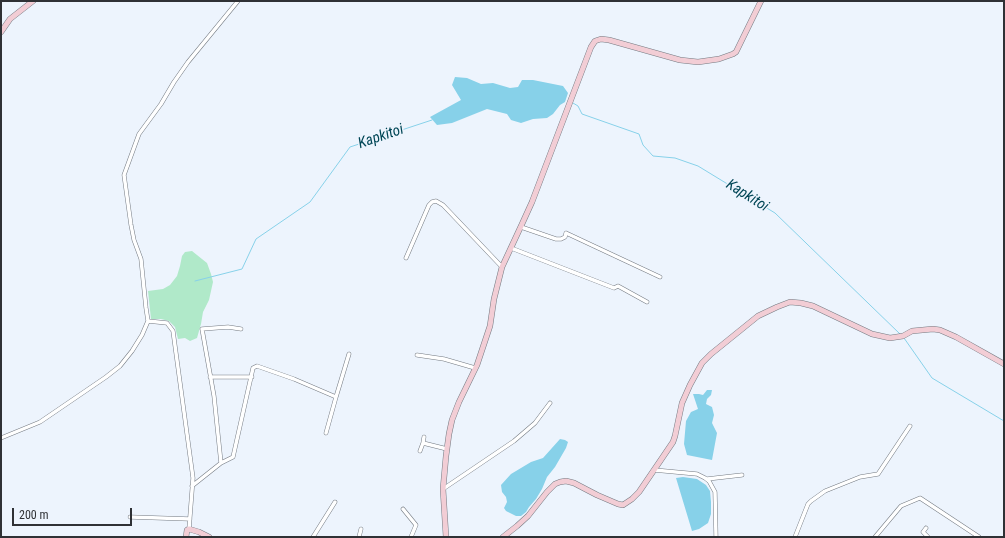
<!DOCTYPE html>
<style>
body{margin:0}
#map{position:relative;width:1005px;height:538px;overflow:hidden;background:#edf4fd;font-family:"Roboto Condensed",sans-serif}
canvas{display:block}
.frame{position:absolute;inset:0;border:2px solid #2f3135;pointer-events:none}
.scale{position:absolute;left:12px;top:508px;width:120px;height:18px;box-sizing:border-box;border:2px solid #2f3135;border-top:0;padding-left:5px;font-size:12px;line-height:14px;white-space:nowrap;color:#2f3135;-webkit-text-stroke:3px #edf4fd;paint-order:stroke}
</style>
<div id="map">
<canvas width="1005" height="538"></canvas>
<div class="frame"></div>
<div class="scale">200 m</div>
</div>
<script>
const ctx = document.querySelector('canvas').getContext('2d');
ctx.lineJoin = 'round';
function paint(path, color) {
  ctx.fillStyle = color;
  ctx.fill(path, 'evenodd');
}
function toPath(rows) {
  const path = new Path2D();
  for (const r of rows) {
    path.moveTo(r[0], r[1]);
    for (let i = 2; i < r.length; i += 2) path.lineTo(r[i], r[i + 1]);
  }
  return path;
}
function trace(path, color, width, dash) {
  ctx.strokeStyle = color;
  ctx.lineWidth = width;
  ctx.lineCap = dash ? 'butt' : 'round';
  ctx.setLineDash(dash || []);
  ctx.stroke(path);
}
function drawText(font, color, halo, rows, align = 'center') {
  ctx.font = font + ' "Roboto Condensed",sans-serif';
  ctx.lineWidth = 3;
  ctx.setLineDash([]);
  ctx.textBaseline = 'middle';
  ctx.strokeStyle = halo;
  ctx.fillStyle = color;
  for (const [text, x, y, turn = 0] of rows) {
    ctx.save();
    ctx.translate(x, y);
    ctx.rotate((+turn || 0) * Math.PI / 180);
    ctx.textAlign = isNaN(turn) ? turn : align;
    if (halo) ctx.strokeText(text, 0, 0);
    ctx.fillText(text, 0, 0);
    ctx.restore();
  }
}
const green = toPath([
 [192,251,207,263,211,274,213,282,209,300,203,312,201,324,197,338,190,341,185,338,178,339,175,327,169,321,161,319,151,319,148,291,163,289,170,285,177,276,180,266,182,256,185,252]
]);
const water = toPath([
 [455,77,467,78,481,84,493,83,510,88,518,87,522,80,533,80,563,86,568,93,565,102,560,105,553,114,547,118,533,119,521,123,511,120,507,114,487,109,452,123,437,125,430,117,461,100,452,85],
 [707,390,712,390,711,395,707,399,706,404,712,407,714,415,712,423,717,433,712,460,687,455,684,444,686,421,691,412,698,409,693,394,699,394,703,395],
 [560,439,565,440,568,442,566,448,555,467,547,477,542,489,536,499,529,507,526,512,521,516,516,516,506,511,504,508,507,502,506,497,502,492,501,485,511,474,531,462,543,458],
 [683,477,697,479,706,485,710,491,711,502,711,514,708,523,699,529,692,531,676,478]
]);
const stream = toPath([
 [573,103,578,106,582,114,639,134,643,145,653,156,675,158,698,166,775,213,900,334],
 [195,281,242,269,256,239,310,202,350,147,432,120],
 [904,338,932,378,1004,421]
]);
const street = toPath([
 [521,227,556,239,561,239,565,237,566,233,660,277],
 [511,248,614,288,618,286,647,302],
 [406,258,429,205,432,202,436,201,443,205,502,267],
 [148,321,167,323,173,331,193,478,189,529],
 [417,355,444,359,475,368],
 [210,377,252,377],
 [326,433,336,397],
 [1,438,40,422,106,377,120,366,132,351,142,335,148,321,146,308,141,259,134,240,131,225,124,175,139,134,161,104,174,82,188,62,238,1],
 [423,443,424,437],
 [420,451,423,443,447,449],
 [221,463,214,396,202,329,228,327,241,329],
 [654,470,697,474,705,478,709,481,715,492,716,537],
 [707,479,742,475],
 [192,486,221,463,233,457,253,368,257,366,294,379,336,397,349,354],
 [443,489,514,441,535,423,550,403],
 [403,509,416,525,411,537],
 [130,517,190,519],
 [926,528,923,532,928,537],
 [313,537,335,502],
 [359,537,361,529],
 [795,537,808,504,811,501,825,491,860,477,878,474,910,426],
 [875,537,901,506,920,498,979,537]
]);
const secondary = toPath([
 [1,32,10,19,33,1],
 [186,537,187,530,189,529,199,532,209,537],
 [446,537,443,489,446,456,449,434,452,420,459,402,477,365,490,326,494,299,502,267,522,224,532,202,591,47,595,41,601,39,609,40,680,60,698,62,719,59,733,54,736,52,761,1],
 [503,537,517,526,528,516,547,492,555,484,560,482,566,481,574,483,597,495,618,504,623,505,632,499,639,492,654,470,673,442,675,436,682,403,690,385,702,363,711,354,758,316,777,307,790,302,801,303,813,306,872,334,890,338,903,336,912,331,933,329,940,330,956,337,1004,364]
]);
const waterNames = [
 ["Kapkitoi",381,137,-19],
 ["Kapkitoi",747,196,32]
];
paint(green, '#b0e9c9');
paint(water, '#87d1e9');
trace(stream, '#87d1e9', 1);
trace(street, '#747a82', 4.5);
trace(secondary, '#747a82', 6);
trace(street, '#fff', 3.5);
trace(secondary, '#f2cdd5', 5);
drawText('italic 15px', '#014656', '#edf4fd', waterNames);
</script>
